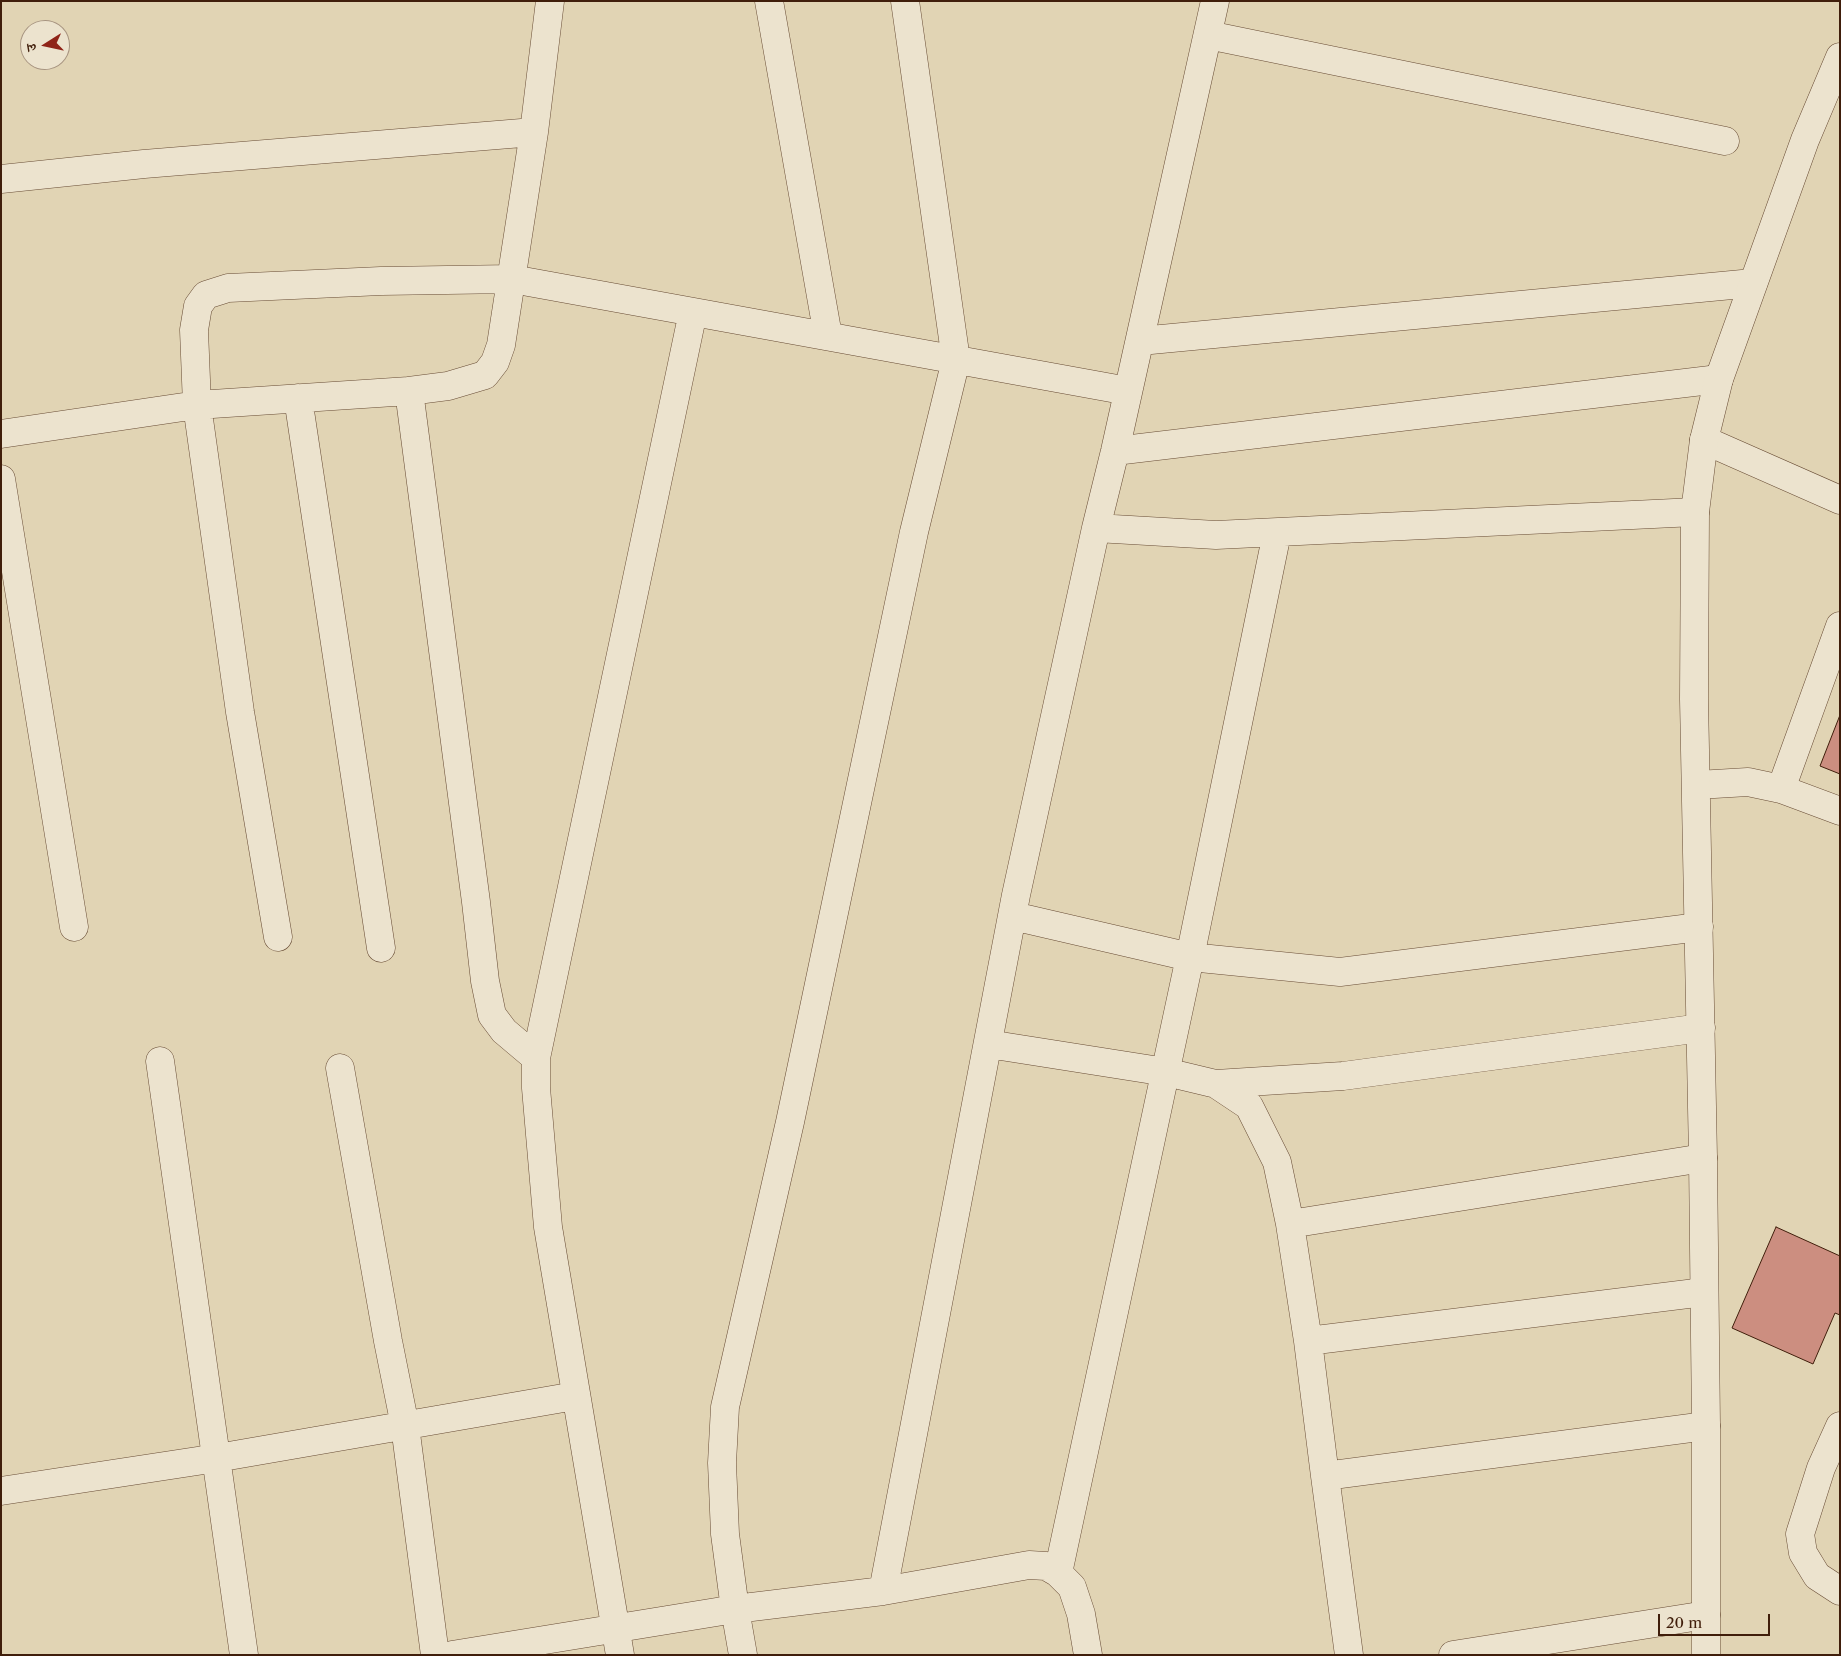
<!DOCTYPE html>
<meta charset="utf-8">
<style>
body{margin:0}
#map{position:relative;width:1841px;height:1656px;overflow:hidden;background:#e1d4b4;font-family:"Libre Caslon Text","Noto Serif Devanagari",serif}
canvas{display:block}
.frame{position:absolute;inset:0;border:2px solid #401e0b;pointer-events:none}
.north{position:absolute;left:20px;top:20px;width:50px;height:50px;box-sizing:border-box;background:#ece3ce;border:1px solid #a79480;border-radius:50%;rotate:260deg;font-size:14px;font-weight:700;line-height:20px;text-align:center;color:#401e0b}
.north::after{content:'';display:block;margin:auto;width:18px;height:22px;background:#8f2418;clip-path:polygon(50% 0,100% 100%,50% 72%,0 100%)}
.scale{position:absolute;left:1658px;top:1614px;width:112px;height:22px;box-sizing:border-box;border:2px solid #401e0b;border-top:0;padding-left:6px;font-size:15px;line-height:18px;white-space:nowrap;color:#401e0b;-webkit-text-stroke:4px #ece3ce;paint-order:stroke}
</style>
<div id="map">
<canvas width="1841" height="1656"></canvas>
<div class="frame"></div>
<div class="north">उ</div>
<div class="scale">20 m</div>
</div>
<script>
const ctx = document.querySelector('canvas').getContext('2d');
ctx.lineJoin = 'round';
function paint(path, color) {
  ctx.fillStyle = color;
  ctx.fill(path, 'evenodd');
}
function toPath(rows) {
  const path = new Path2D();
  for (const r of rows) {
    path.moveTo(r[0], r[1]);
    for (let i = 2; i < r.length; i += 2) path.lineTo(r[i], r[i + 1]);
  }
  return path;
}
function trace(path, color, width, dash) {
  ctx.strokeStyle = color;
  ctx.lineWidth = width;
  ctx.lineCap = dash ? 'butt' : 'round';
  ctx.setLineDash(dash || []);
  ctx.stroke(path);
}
const building = toPath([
 [1840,715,1840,774,1820,766,1840,715],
 [1776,1227,1840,1256,1840,1315,1835,1313,1813,1364,1732,1328,1776,1227]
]);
const minor = toPath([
 [769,1,828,336],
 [1208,35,1725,141],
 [1,179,144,164,534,132],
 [1140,341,1753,283],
 [409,391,476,902,485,981,492,1015,504,1031,536,1058],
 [298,398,381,948],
 [1,434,197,405,409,391,448,386,485,375,495,362,501,345,534,132,550,1],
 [1704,440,1840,500],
 [1115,451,1719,379],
 [1,479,74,927],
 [1096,528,1216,535,1695,512],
 [1697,785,1748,782,1781,789,1840,811],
 [1781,789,1840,626],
 [1013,916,1190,957,1340,972,1699,927],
 [278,937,240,712,197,405,194,330,198,306,206,295,228,288,381,281,512,279,1128,391],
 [988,1044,1166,1072,1216,1084,1249,1106,1277,1162,1290,1224,1308,1341,1325,1476,1349,1655],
 [160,1061,244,1655],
 [340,1068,388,1341,405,1426,435,1655],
 [1216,1084,1343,1076,1701,1028],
 [1290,1224,1703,1158],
 [1308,1341,1704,1292],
 [1840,1426,1821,1468,1800,1534,1803,1553,1817,1576,1840,1591],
 [1325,1476,1706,1426],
 [1,1491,217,1458,575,1396],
 [1058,1573,1190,957,1277,533],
 [883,1591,1016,895,1096,528,1115,451,1215,1],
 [452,1655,735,1609,883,1591,1029,1565,1046,1566,1058,1573,1072,1587,1081,1614,1088,1655],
 [620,1655,548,1227,536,1088,536,1058,693,312],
 [743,1655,735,1609,725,1534,722,1463,725,1407,790,1122,914,532,956,360,905,1],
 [1453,1655,1706,1615]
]);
const tertiary = toPath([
 [1706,1655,1706,1426,1703,1158,1694,699,1695,512,1704,440,1719,379,1805,140,1840,57]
]);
paint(building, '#cc8e80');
trace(building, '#401e0b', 1);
trace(minor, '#684c35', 29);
trace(tertiary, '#684c35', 29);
trace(minor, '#ece3ce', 28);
trace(tertiary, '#ece3ce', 28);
</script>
